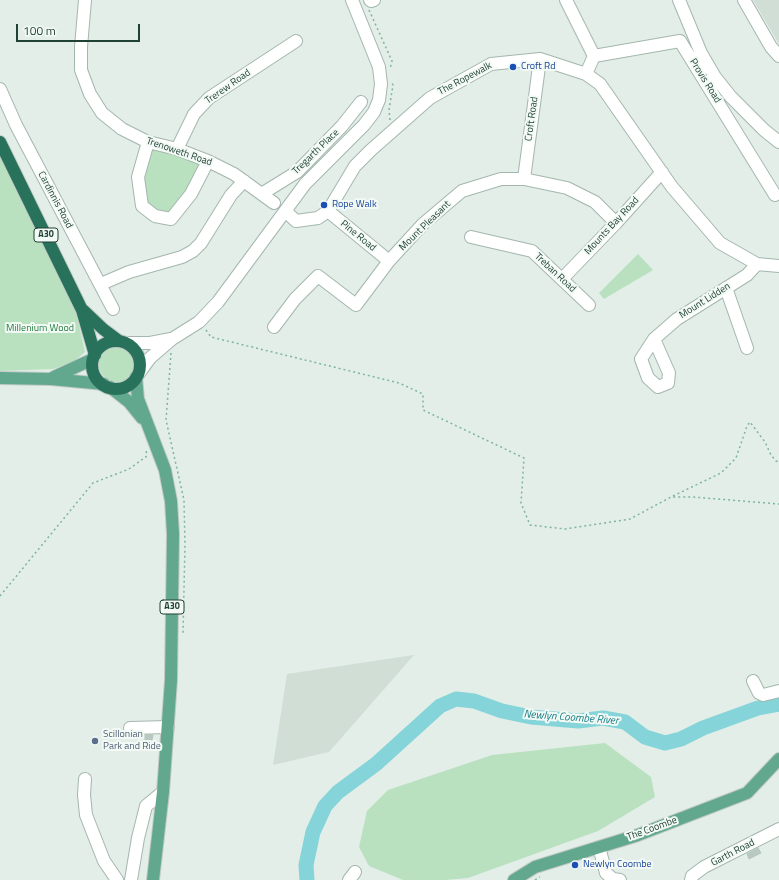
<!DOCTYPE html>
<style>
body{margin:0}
#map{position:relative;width:779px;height:880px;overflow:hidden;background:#e2eee7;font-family:"Titillium Web",sans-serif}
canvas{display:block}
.scale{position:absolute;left:16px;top:24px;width:124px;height:18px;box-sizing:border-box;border:2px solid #204135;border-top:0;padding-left:5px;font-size:12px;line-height:14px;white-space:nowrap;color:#204135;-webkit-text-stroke:3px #f3faf6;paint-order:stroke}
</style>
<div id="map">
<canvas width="779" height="880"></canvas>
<div class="scale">100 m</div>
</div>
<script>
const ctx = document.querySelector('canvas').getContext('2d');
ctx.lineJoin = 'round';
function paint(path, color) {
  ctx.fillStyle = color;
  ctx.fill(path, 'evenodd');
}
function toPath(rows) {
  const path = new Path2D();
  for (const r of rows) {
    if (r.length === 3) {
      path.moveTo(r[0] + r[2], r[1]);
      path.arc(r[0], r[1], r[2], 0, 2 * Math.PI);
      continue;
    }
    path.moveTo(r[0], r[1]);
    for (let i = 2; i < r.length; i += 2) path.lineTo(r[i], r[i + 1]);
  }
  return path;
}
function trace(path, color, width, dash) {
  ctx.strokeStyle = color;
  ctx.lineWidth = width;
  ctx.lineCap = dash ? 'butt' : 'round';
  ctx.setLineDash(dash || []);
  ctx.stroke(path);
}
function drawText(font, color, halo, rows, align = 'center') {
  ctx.font = font + ' "Titillium Web",sans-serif';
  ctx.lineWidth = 4;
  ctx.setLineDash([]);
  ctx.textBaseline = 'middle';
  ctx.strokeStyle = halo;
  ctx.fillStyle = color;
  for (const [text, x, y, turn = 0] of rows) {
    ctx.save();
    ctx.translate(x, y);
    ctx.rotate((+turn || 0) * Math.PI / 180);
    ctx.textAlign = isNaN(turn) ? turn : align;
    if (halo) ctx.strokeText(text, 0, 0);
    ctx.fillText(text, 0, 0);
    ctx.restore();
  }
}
const built = toPath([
 [753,0,779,0,779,44],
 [414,655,329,752,273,765,287,674]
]);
const green = toPath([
 [148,147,155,147,201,163,181,201,170,212,159,212,146,204,140,172],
 [0,155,76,312,85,352,73,362,53,369,0,371],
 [638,254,653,270,604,299,599,293],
 [117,364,18],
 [605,743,651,777,655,797,598,831,468,878,445,880,403,880,369,866,359,847,367,811,388,790,492,755]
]);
const river = toPath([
 [307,880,306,865,313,832,325,806,338,792,376,764,440,706,456,699,474,701,502,711,531,717,578,721,603,718,625,722,645,737,665,743,681,739,703,728,758,708,779,704]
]);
const building = toPath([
 [145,735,153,735,152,740,145,740,145,735],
 [758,848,761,853,749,859,747,854,758,848]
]);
const path = toPath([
 [369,10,392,61,390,69],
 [390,120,389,110,393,85,391,82],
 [206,330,211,337,399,383,423,394,423,410,524,458,521,503,530,525,565,529,630,519,671,497,693,497,779,504],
 [171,353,166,420,184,500,185,545,183,633],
 [673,496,721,473,736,458,747,426,750,422,765,442,771,455,776,461,779,462],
 [0,596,93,483,129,469,147,456,146,450],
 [535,880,540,877]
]);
const minor = toPath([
 [85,0,81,47,81,70,90,94,102,113,122,129,148,142,177,149,208,161,234,174,274,203],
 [370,0,371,1,374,0],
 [566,0,594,56,586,74],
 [679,0,701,53,715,77,731,97,764,130,779,142],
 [744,0,771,47,779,56],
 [594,56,680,41,775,195],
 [0,89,16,125,113,309],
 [148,142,138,177,142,206,155,216,171,219,191,194,208,161],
 [177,149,194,114,209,98,296,41],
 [524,179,540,59],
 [263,193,297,172,342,126,361,102],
 [285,211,296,221,318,218,328,211,355,166,371,150,430,98,491,64,540,59,586,74,600,84,672,187,720,243,757,264,779,266],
 [328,211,389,261],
 [471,237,532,251,589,305],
 [562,279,616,223,662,172],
 [101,284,129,272,182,257,193,251,201,243,231,195,244,181],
 [726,288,747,348],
 [274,327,295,299,318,276,356,305,389,261,423,224,462,191,501,179,524,179,567,188,595,202,616,223],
 [654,339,669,373,668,383,658,387,648,378,641,359,654,339,677,319,747,275,757,264],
 [127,343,150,343,171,339],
 [139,373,150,358,172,339,199,322,218,302,305,184,364,125,374,112,379,100,381,84,379,67,352,0],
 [753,681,759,693,763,695,779,691],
 [130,728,168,727],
 [85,779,84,795,86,815,104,861,117,880],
 [599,847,606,873,613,879,620,880],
 [131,880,138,838,146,806,163,792],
 [349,880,355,872],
 [691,880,692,876,704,867,779,829]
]);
const major = toPath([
 [54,377,93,359],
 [136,377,138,399,165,470,171,501,173,534,171,680,163,792,153,880],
 [0,378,51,379,104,384],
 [110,387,129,402,142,418],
 [514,880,535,867,638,835,747,793,779,759]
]);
const highway = toPath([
 [0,142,82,310,95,355],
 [83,310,103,329,119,341],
 [116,365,24]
]);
const markers = [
 [513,67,4,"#1a4fb4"],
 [324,205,4,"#1a4fb4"],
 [95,741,4,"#5c6f8a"],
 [575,865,4,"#1a4fb4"]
];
const shields = [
 [46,235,24],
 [172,607,24]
];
const shieldNames = [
 ["A30",46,235],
 ["A30",172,607]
];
const transitNames = [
 ["Croft Rd",521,67],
 ["Rope Walk",332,205],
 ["Newlyn Coombe",583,865]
];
const streetNames = [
 ["The Ropewalk",465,79,-28],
 ["Provis Road",705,81,58],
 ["Trerew Road",228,87,-35],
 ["Croft Road",532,119,-82],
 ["Trenoweth Road",179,152,19],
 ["Tregarth Place",316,152,-44],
 ["Cardinnis Road",55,200,62],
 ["Mount Pleasant",425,226,-44],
 ["Mounts Bay Road",612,226,-47],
 ["Pine Road",358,236,39],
 ["Treban Road",555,273,43],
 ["Mount Lidden",705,301,-32],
 ["The Coombe",652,829,-20],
 ["Garth Road",733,853,-27]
];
const parkNames = [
 ["Millenium Wood",40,329]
];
const serviceNames = [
 ["Scillonian",103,735],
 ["Park and Ride",103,747]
];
const waterNames = [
 ["Newlyn Coombe River",571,718,4]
];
paint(built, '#d0ded6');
paint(green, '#b9e1c0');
trace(river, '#84d4d9', 15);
paint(building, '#b7c9c0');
trace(building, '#b4c8be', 1);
trace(minor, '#a4b7ae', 14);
trace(major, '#c1cac6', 14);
trace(highway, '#c1cac6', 14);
trace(path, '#7fb59f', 1.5, [2, 3]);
trace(minor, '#fff', 12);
trace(major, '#62a88f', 12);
trace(highway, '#28715a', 12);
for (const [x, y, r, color] of markers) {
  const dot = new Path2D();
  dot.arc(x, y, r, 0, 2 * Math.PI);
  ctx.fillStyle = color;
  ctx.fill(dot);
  trace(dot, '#f3faf6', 1.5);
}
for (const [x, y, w] of shields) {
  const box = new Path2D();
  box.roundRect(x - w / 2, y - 7, w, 14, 3);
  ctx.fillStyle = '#f3faf6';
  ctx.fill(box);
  trace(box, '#204135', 1);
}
drawText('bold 9px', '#204135', null, shieldNames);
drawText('10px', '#164399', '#f3faf6', transitNames, 'left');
drawText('10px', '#204135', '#f3faf6', streetNames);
drawText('10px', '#257d3e', '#f3faf6', parkNames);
drawText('10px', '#4e5e75', '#f3faf6', serviceNames, 'left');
drawText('italic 11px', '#137c84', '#f3faf6', waterNames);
</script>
